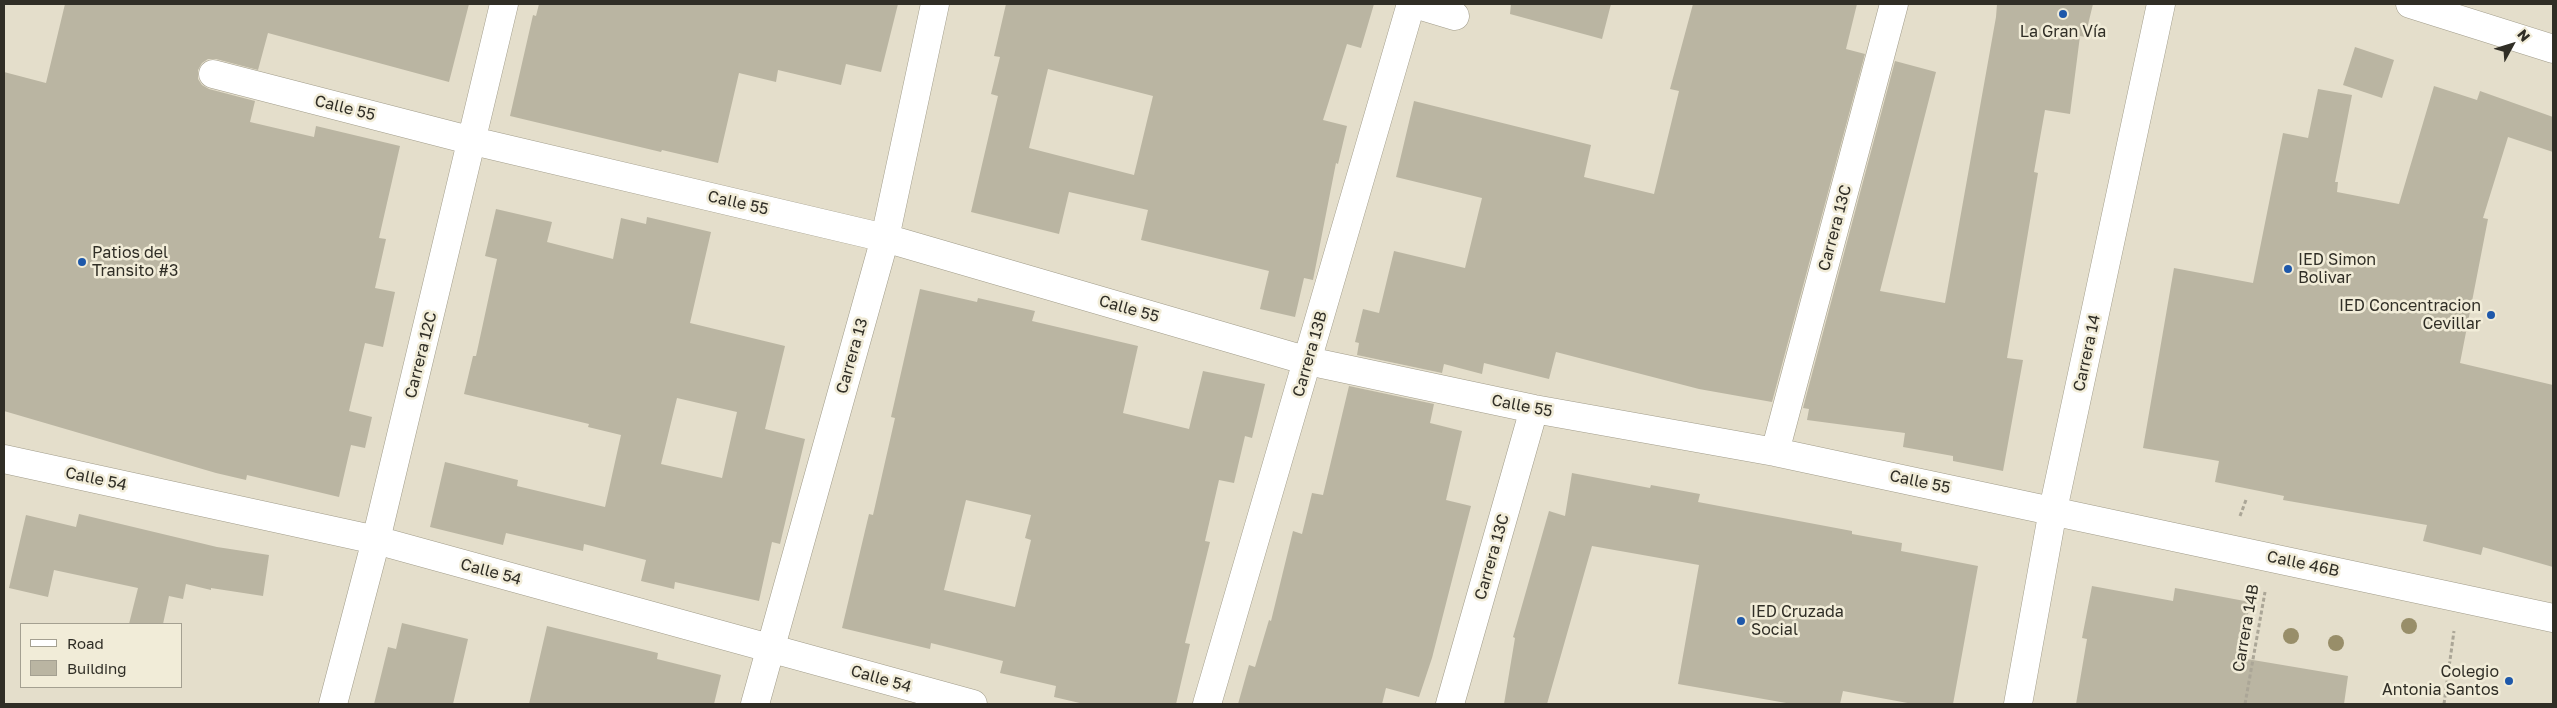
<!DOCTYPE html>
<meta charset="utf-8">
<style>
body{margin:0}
#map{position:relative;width:2557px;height:708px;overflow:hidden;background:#e4decb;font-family:"Golos Text",sans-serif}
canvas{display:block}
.frame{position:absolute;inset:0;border:5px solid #302e26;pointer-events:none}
.legend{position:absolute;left:20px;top:623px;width:162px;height:65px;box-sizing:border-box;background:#f1ecd8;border:1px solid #a4a091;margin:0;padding:6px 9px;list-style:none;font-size:15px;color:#302e26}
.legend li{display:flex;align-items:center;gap:10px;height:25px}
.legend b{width:25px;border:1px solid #a4a091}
.north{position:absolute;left:2487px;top:20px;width:50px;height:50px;-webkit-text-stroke:4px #f1ecd8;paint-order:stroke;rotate:51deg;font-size:14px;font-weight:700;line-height:20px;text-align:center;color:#302e26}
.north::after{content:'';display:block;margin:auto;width:18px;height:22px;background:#302e26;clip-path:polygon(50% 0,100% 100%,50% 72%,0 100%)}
</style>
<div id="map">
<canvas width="2557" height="708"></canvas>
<div class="frame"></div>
<ul class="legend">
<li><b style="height:6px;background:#fff"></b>Road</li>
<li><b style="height:14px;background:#bab5a2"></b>Building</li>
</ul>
<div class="north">N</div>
</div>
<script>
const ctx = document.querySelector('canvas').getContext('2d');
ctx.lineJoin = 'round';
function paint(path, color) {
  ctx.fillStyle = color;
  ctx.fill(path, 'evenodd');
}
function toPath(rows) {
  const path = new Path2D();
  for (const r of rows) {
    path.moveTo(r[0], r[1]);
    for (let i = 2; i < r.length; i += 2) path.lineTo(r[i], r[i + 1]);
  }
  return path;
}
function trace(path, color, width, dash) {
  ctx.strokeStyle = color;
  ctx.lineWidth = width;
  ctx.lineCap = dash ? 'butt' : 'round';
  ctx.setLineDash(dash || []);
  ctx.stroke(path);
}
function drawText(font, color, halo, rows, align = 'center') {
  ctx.font = font + ' "Golos Text",sans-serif';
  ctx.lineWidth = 5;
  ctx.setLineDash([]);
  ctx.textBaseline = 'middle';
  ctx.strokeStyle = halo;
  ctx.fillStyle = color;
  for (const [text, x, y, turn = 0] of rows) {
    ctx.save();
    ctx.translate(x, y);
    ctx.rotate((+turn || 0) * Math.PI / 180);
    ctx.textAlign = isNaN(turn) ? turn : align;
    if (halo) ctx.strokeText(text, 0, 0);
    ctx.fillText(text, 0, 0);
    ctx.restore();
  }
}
const building = toPath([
 [65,4,469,4,449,82,268,33,258,70,216,59,208,59,202,63,198,70,198,79,202,85,209,89,255,101,250,122,314,137,316,126,400,146,379,238,386,239,375,288,395,292,383,347,365,343,349,411,372,417,365,448,351,445,339,497,247,475,246,480,216,473,4,411,4,72,46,83],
 [539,4,898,4,881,72,846,64,841,85,778,70,776,82,739,73,718,163,662,150,661,152,510,116,533,15,536,16],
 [1006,4,1374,4,1361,48,1347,44,1323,120,1347,126,1338,164,1336,163,1313,280,1304,278,1295,317,1260,309,1269,271,1141,240,1148,210,1069,192,1059,234,971,212,998,96,991,94,1000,57,994,56],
 [1048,69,1153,96,1134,175,1029,148],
 [1511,4,1611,4,1602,39,1510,14],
 [1693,4,1857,4,1846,49,1865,54,1772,402,1699,389,1556,352,1549,379,1484,363,1482,374,1444,364,1442,373,1357,355,1359,343,1355,342,1363,309,1379,313,1394,251,1465,268,1482,198,1396,177,1414,101,1591,145,1584,177,1654,194,1679,91,1670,89],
 [1997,4,2093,4,2085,37,2080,36,2070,114,2045,110,2034,172,2038,173,2007,358,2023,360,2003,471,1953,461,1953,456,1903,447,1905,433,1807,420,1809,409,1803,408,1895,61,1936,72,1880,291,1945,303,1996,17],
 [2355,47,2394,60,2382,98,2343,85],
 [2434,86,2477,100,2480,91,2553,117,2553,152,2508,137,2483,218,2488,219,2460,363,2553,385,2553,567,2483,547,2481,555,2423,541,2427,525,2283,500,2284,496,2215,482,2219,461,2143,448,2174,268,2253,283,2283,133,2308,138,2318,89,2352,95,2335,182,2338,182,2337,192,2399,204],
 [496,209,552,222,547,242,613,259,621,218,646,224,647,217,711,232,690,323,785,346,765,429,805,439,780,544,772,542,759,601,675,582,674,589,641,581,646,560,584,544,583,551,506,533,503,545,430,527,445,462,518,480,517,486,605,507,621,435,588,427,589,424,464,394,473,356,476,356,497,259,485,256],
 [677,398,737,412,722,478,661,464],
 [920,289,977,302,978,298,1035,311,1032,321,1138,346,1123,413,1189,429,1203,371,1265,384,1252,438,1245,436,1234,483,1219,480,1205,541,1210,542,1185,643,1190,644,1176,704,1084,704,1054,697,1056,686,1000,673,1003,661,931,643,930,649,842,628,869,514,873,515,895,418,891,417],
 [966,500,1031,515,1025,538,1031,540,1015,607,944,590],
 [1349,386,1434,404,1430,423,1462,431,1446,500,1471,506,1432,658,1419,697,1386,688,1382,704,1238,704,1249,665,1255,667,1269,620,1271,621,1293,531,1302,534,1312,493,1323,495],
 [1572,473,1650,488,1651,485,1700,494,1698,502,1852,531,1852,534,1902,543,1901,551,1978,566,1953,704,1913,704,1843,691,1840,704,1792,704,1678,684,1699,565,1592,546,1547,704,1504,704,1515,638,1513,637,1549,511,1565,516],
 [79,514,217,547,269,555,263,596,211,588,211,590,186,584,183,599,169,596,163,624,129,624,138,588,54,570,48,597,9,588,26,515,76,527],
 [2092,586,2173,601,2175,588,2250,602,2241,658,2348,676,2344,704,2076,704,2087,639,2082,638],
 [402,623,468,639,453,704,374,704,388,647,396,649],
 [547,626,658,653,657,659,721,675,714,704,529,704]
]);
const path = toPath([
 [2240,516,2246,500],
 [2245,704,2265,592],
 [2444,704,2454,631]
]);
const minor = toPath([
 [1415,4,1455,16],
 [213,74,473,141,885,238,1308,361,1534,409,1775,452,2553,618],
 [1775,452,1894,4],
 [4,459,376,540,973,704],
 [333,704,376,540,504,4],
 [755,704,885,238,935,4],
 [1207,704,1411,4],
 [1450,704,1534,409],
 [2018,704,2053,510,2161,4]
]);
const major = toPath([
 [2410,4,2553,49]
]);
const trees = [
 [2409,626],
 [2291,636],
 [2336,643]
];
const markers = [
 [2063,14,5,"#1e58aa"],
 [82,262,5,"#1e58aa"],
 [2288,269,5,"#1e58aa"],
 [2491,315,5,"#1e58aa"],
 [1741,621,5,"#1e58aa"],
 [2509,681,5,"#1e58aa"]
];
const poiNames = [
 ["La Gran Vía",2063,32,"center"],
 ["Patios del",92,253],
 ["Transito #3",92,271],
 ["IED Simon",2298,260],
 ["Bolivar",2298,278],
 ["IED Concentracion",2481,306,"right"],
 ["Cevillar",2481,324,"right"],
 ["IED Cruzada",1751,612],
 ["Social",1751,630],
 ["Colegio",2499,672,"right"],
 ["Antonia Santos",2499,690,"right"]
];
const streetNames = [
 ["Calle 55",345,108,14],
 ["Calle 55",738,203,13],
 ["Carrera 13C",1835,228,-75],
 ["Calle 55",1129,309,16],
 ["Carrera 14",2087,353,-78],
 ["Carrera 13B",1310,354,-74],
 ["Carrera 12C",421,355,-76],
 ["Carrera 13",852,356,-74],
 ["Calle 55",1522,406,11],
 ["Calle 54",96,479,12],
 ["Calle 55",1920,482,12],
 ["Carrera 13C",1492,557,-74],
 ["Calle 46B",2303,564,12],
 ["Calle 54",491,572,15],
 ["Carrera 14B",2246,628,-80],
 ["Calle 54",881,679,16]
];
paint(building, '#bab5a2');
trace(minor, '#a19c8a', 29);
trace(major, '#a19c8a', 29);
trace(path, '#aba697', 3, [4, 2.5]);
trace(minor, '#fff', 28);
trace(major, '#fff', 28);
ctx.fillStyle = '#988e69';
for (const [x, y] of trees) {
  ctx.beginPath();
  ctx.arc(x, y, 8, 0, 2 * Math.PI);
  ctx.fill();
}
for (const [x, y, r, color] of markers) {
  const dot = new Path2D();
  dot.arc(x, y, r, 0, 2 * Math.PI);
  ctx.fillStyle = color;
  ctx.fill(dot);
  trace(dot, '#f1ecd8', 2);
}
drawText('16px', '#302e26', '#f1ecd8', poiNames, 'left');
drawText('16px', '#302e26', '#f1ecd8', streetNames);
</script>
